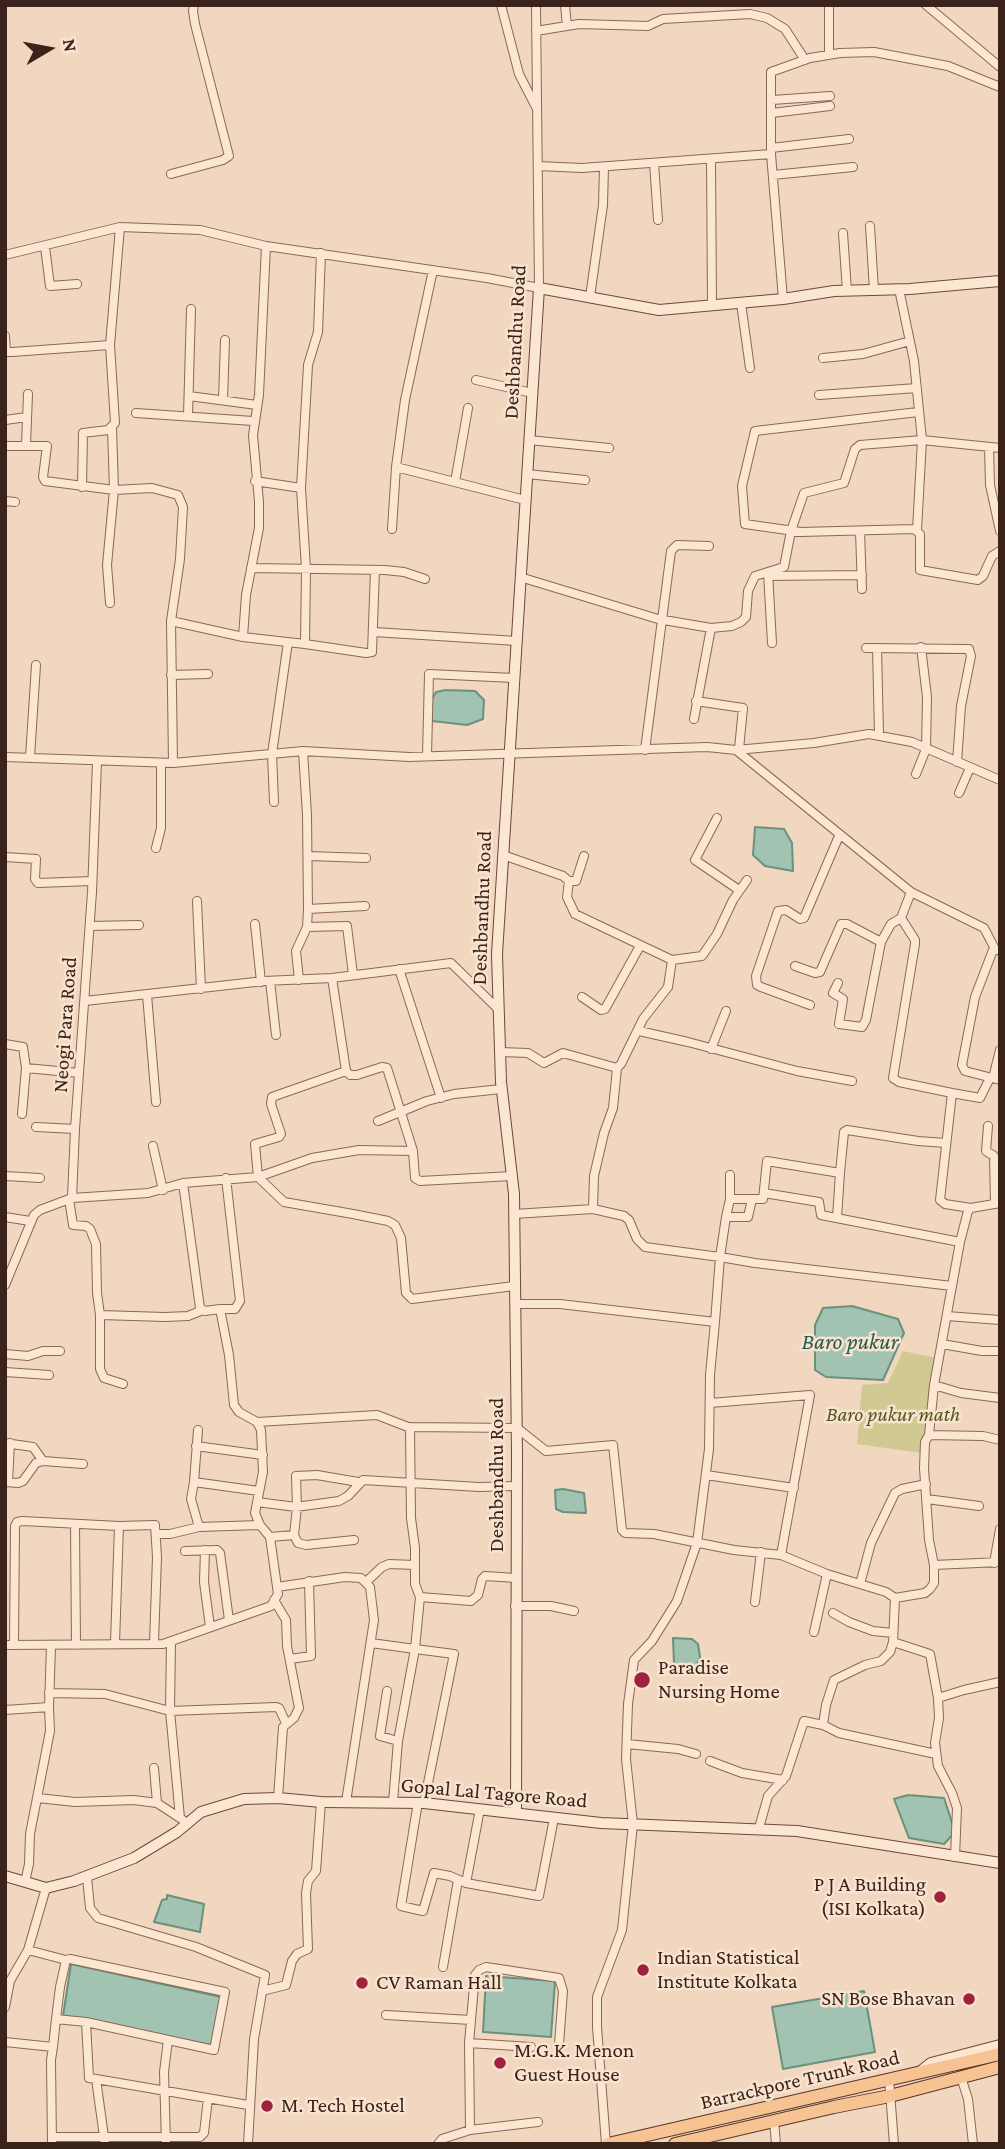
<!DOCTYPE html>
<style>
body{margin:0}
#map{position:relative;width:1005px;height:2149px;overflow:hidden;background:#f1d7bf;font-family:"Crimson Pro",serif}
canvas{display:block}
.frame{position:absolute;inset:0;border:7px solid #39231b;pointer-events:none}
.north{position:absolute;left:14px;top:14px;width:70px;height:70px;-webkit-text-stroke:5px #f8e3cf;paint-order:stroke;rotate:80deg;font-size:19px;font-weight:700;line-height:28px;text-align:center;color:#39231b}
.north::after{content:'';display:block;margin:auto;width:24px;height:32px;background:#39231b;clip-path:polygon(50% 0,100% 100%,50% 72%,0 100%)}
</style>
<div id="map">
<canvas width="1005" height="2149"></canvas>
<div class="frame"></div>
<div class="north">N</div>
</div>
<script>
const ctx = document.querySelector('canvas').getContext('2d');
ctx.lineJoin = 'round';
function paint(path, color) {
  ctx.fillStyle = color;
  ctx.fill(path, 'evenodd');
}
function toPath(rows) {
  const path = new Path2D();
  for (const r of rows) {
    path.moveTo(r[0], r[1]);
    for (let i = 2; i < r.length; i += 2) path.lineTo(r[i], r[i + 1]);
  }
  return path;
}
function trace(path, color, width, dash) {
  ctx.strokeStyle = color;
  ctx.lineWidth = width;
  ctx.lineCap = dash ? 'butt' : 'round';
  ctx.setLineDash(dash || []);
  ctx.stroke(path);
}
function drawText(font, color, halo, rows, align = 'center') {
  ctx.font = font + ' "Crimson Pro",serif';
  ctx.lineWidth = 5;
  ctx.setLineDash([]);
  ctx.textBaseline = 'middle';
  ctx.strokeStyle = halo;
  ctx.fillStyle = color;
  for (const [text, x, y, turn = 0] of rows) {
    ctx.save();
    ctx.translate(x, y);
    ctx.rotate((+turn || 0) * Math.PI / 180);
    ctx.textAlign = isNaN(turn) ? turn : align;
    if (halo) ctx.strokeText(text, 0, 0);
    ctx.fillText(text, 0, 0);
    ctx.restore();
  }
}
const green = toPath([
 [903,1351,936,1358,921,1453,857,1444,862,1385,888,1383]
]);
const water = toPath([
 [446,690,475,691,484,700,483,719,467,725,432,721,430,703,436,692,446,690],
 [755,827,784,829,792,843,793,871,765,866,753,855,755,827],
 [852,1306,898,1319,904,1333,883,1380,826,1377,815,1370,815,1325,823,1308,852,1306],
 [563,1489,584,1493,586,1513,563,1512,556,1509,555,1490,563,1489],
 [673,1638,692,1639,698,1644,700,1657,696,1667,684,1668,674,1664,673,1638],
 [908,1795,944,1798,955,1832,944,1844,909,1838,894,1799,908,1795],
 [167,1895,204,1904,200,1932,154,1922,162,1900,167,1899,167,1895],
 [71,1964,221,1997,211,2045,63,2016,71,1964],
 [486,1976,555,1981,551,2037,483,2032,486,1976],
 [864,1991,875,2052,783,2069,772,2007,864,1991]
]);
const street = toPath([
 [501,5,519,74,537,109],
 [565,5,567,26],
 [926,5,1000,67],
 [536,31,579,24,648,26,663,19,750,14,767,18,785,29,805,60],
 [829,55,829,5],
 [772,100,830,96],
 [772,113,830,106],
 [771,148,849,139],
 [711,159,712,305],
 [654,163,658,220],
 [538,166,582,168,771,154],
 [171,174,223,160,229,156,195,24,193,11,194,5],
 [773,175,853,167],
 [870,226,874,290],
 [843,233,847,291],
 [45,247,50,286,77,284],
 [321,253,318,332,308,365,301,488,306,569,305,644,366,653,372,652,375,570],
 [5,255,120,227,200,230,266,246,487,278,539,288,536,5],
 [899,289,914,361,922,440,917,530],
 [590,297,603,205,604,167],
 [783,299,771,154,771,72,810,58,840,53,874,52,948,66,1000,87],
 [741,303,750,368],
 [5,336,6,352,12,352,110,345],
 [823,358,863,354,910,341],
 [476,380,532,393],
 [819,395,917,388],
 [189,396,257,405],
 [223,400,225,340],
 [918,412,755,431,742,486,745,524,801,532,914,529,920,534,920,570,978,580,983,576,992,556,1000,551],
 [136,413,253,421],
 [188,415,191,309],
 [5,420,27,417],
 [529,440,609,448],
 [26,444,28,394],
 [5,446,47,446,43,477,45,481,114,490,152,488,178,495,183,507,180,559,171,621,243,637,246,595,259,528,259,502,253,435,259,395,266,246],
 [989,447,990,485,1000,531],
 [396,467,525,500],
 [527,474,585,480],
 [255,481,301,488],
 [455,482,468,408],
 [82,487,83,433,108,430,115,423,110,345,120,227],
 [5,501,15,502],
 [392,529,396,467,405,400,433,270],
 [860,531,862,589],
 [251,568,385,570,404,572,425,579],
 [768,572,772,643],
 [768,576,862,575],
 [520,577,658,619,711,628],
 [110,603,107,565,114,490,112,428],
 [171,621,173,763],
 [374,632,517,641],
 [243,637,305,644],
 [866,648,969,649,971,656,961,706,957,762],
 [877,648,879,734],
 [171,675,208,674],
 [696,701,743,708,739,749],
 [694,719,711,628,732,626,741,622,746,617,748,591,755,576,784,567,791,531,804,493,844,483,855,449,860,445,922,440,1000,448],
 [645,750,671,551,677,545,709,546],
 [736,750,911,892,984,928,995,949],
 [427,756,429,674,514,678],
 [5,757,173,763,303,751,409,757,707,747,736,750,814,743,869,734,912,742,1000,780],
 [30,757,36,665],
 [916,774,926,749,927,697,921,647],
 [959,793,970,768],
 [274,802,272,754,288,642],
 [717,818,695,860,739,890],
 [156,848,161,828,161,763],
 [503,855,563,876,569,881,567,897,575,914,672,960,702,956,717,934,733,900,747,880],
 [308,856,366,858],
 [5,857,36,859,35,879,38,883,92,881],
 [569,881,576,881,584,856],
 [911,892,901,918,915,940,915,944,893,1078,899,1082,952,1093],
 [197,901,201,989],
 [308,909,365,906],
 [255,924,261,982],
 [90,926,139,925],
 [307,927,347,926,353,975],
 [1000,950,993,950,975,997,962,1065,965,1071,1000,1080],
 [795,966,815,973,820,972,841,924,847,924,881,942],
 [399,969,441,1098],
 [332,978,346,1071,350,1075,357,1075,382,1067,387,1068,413,1151,415,1178,420,1181,512,1176],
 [299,980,296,951,307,927,308,909,307,815,303,751],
 [270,981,276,1035],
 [838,983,833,993,843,999,839,1024,862,1027,866,1020,881,942,891,924,901,918],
 [147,995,156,1102],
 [582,997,601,1010,605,1009,640,946],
 [85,1001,264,981,332,978,451,963,498,1009],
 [810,1005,761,987,757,985,756,976,778,911,786,910,800,919,804,918,839,836],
 [639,1031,688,1042,797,1071,852,1081],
 [5,1044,23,1047,26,1068,79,1073],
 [711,1049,726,1011],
 [500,1052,528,1053,544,1063,563,1053,617,1068],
 [346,1071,272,1097,271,1104,281,1134,279,1137,255,1144,258,1177,312,1158,359,1150,413,1151],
 [993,1078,1000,1050],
 [22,1114,26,1068],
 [378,1121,427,1101,454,1094,501,1089],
 [988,1126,986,1151,994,1156,995,1204],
 [36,1127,75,1129],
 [153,1146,163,1190],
 [840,1173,844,1132,847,1130,918,1141,946,1143],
 [730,1175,730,1199],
 [5,1176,40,1178],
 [183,1183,200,1308,205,1311,220,1309],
 [764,1193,819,1202,821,1215,960,1242],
 [72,1198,148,1193,183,1183,258,1177,284,1202,353,1214,388,1221,395,1225,401,1238,406,1293,412,1299,514,1286],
 [69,1199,73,1225,86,1226,90,1229,96,1244,97,1293,100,1315,165,1317,188,1316,203,1310],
 [971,1208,945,1204,940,1200,952,1093,980,1098,990,1078],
 [593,1209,594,1176,604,1133,613,1108,617,1068,621,1064,643,1019,668,987,672,960],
 [514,1214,593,1209,624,1216,629,1220,637,1239,645,1247,720,1257,715,1322],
 [5,1217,30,1221],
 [726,1217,730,1199,752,1199],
 [837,1218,840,1173,767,1161,763,1199,752,1199,748,1217,726,1217,720,1257,755,1263,952,1286],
 [5,1285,34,1215,40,1210,72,1198,75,1129,92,892,97,762],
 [515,1304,560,1304,715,1322,710,1375,709,1449,697,1543,677,1601,652,1641,634,1660,628,1704,626,1759,633,1824,622,1930,597,1997,597,2027,606,2144],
 [100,1315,100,1369,104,1378,123,1384],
 [947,1316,1000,1320],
 [942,1344,982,1351,1000,1351],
 [5,1354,28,1356,43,1351,60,1351],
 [5,1372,49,1375],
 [934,1385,961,1393,1000,1398],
 [710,1403,810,1395,781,1555],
 [257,1422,377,1415,408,1427,517,1428,546,1451,613,1445,622,1530,625,1533,654,1534,734,1550,781,1555,827,1574,886,1592,895,1598,925,1593,930,1589,934,1583,934,1565,1000,1562],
 [410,1427,411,1518,415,1548,415,1584,420,1597,471,1601,478,1595,482,1579,485,1576,516,1578],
 [198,1430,194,1482,259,1491],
 [929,1435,983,1436,1000,1440],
 [5,1443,33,1447,43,1461],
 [196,1446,263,1455],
 [706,1475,794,1488],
 [5,1482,18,1483,23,1481,36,1463,43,1461,83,1464],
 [8,1482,10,1443],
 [194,1482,191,1499,199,1527],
 [927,1499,979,1506],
 [257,1502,296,1507,339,1501,348,1496,363,1480,479,1487,516,1486],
 [75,1524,76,1645],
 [156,1534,170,1534,199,1527,260,1525],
 [270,1537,294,1535],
 [354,1540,306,1545,298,1543,294,1535,297,1507,296,1476,317,1475,358,1482],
 [205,1550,204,1582,210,1627],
 [185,1551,217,1550,220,1553,229,1620],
 [994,1563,1000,1529],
 [934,1565,929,1540,924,1468,925,1442,929,1435,934,1385,960,1242,968,1211,971,1208,1000,1203],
 [366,1582,382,1567,389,1564,415,1565],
 [860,1584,871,1543,895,1493,902,1489,926,1484],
 [277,1587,345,1577,361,1578,370,1587,374,1620,346,1802],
 [420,1597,415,1649,454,1654,424,1803],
 [895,1598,893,1642,930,1654,938,1698,939,1718,935,1743,938,1766,952,1793,957,1808,955,1857],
 [274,1600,286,1620,287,1646,299,1708,294,1718,283,1727,278,1798],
 [755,1602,761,1552],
 [515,1606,551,1606,574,1611],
 [833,1613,849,1622,873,1631,893,1633],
 [814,1632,827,1574],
 [115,1643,119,1526],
 [371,1643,415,1649,398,1741,393,1802],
 [5,1645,163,1644,271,1606,278,1594,270,1537,260,1525,255,1513,263,1472,261,1430,257,1422,239,1412,234,1405,229,1355,220,1309,235,1309,240,1301,226,1178],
 [14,1645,15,1526,17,1522,22,1521,119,1526,155,1525,157,1557,154,1643],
 [290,1659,311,1656,309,1581],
 [387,1691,380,1736,398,1741],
 [49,1693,105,1694,170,1711,171,1642],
 [938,1698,964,1690,1000,1682],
 [5,1710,49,1707],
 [823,1725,826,1705,834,1680,865,1665,881,1661,890,1652,893,1642],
 [627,1744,678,1749,696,1754],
 [710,1761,742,1773,783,1780],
 [154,1768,157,1803,183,1820],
 [38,1798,75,1802,134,1800,157,1803],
 [418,1802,401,1906,423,1911,434,1873,450,1876,466,1883],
 [480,1809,466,1883,539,1896,554,1818],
 [180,1818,170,1711,276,1707,279,1708,286,1723],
 [759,1828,768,1796,786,1776,804,1721,823,1725,839,1733,936,1754],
 [87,1877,90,1908,98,1918,196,1947,265,1975,254,2039,248,2144],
 [25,1882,29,1864,30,1834,50,1731,49,1707,51,1646],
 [28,1950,66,1960],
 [443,1967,458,1880],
 [262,1991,286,1985,292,1961,297,1954,308,1949,306,1893,308,1881,316,1871,321,1802],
 [5,2007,10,1981,28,1950,46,1888],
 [386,2015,471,2020],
 [86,2022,89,2078,96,2079,105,2144],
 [5,2042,53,2047],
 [469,2043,531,2047],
 [961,2077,968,2099,973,2144],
 [96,2079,248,2105],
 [889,2079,894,2144],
 [774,2121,776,2144],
 [470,2130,469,2043,475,1975,479,1970,486,1967,559,1978,563,1991,559,2044],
 [53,2137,200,2137,204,2133,208,2098],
 [52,2144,51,2060,53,2047,56,2019,60,1987,66,1960,70,1959,225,1992,214,2050,86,2022,56,2019],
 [166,2144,164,2072,168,2040],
 [438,2144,442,2139,470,2130,538,2122]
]);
const secondary = toPath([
 [516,1813,517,1454,514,1194,501,1082,497,954,539,288,659,310,783,299,834,291,910,289,1000,281],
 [5,1876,46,1888,74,1881,134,1858,177,1832,201,1812,244,1799,278,1798,321,1802,424,1803,601,1823,797,1831,1000,1863],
 [921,2071,931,2063,1000,2045]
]);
const primary = toPath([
 [608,2144,1000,2054],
 [675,2144,834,2107,890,2096,1000,2067]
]);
const markers = [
 [642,1680,9,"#9f213d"],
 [940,1897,7,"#9f213d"],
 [643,1970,7,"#9f213d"],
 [362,1983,7,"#9f213d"],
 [969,1999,7,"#9f213d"],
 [500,2063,7,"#9f213d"],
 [267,2106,7,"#9f213d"]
];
const streetNames = [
 ["Deshbandhu Road",515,342,-87],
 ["Deshbandhu Road",482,908,-88],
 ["Neogi Para Road",65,1025,-86],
 ["Deshbandhu Road",497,1475,-90],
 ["Gopal Lal Tagore Road",494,1793,5],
 ["Barrackpore Trunk Road",800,2080,-13]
];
const parkNames = [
 ["Baro pukur math",893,1415]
];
const poiNames = [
 ["Paradise",658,1668],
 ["Nursing Home",658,1692],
 ["P J A Building",926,1885,"right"],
 ["(ISI Kolkata)",926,1909,"right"],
 ["Indian Statistical",657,1958],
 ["Institute Kolkata",657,1982],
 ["CV Raman Hall",376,1983],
 ["SN Bose Bhavan",955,1999,"right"],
 ["M.G.K. Menon",514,2051],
 ["Guest House",514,2075],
 ["M. Tech Hostel",281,2106]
];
const waterNames = [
 ["Baro pukur",850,1342]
];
paint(green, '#d0ca92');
paint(water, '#a2c2b2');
trace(water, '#69917e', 2);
trace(street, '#8b6756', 10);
trace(secondary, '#6d4839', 12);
trace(primary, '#58362b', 14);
trace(street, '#fbe6d2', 8);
trace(secondary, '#fbe6d2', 10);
trace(primary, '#f8c393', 12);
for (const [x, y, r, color] of markers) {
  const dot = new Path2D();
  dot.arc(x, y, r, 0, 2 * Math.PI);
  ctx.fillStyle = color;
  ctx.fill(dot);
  trace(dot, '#f8e3cf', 2.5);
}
drawText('21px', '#39231b', '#f8e3cf', streetNames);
drawText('italic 21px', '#555720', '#f8e3cf', parkNames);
drawText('21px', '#39231b', '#f8e3cf', poiNames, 'left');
drawText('italic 23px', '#295a4d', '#f8e3cf', waterNames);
</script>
